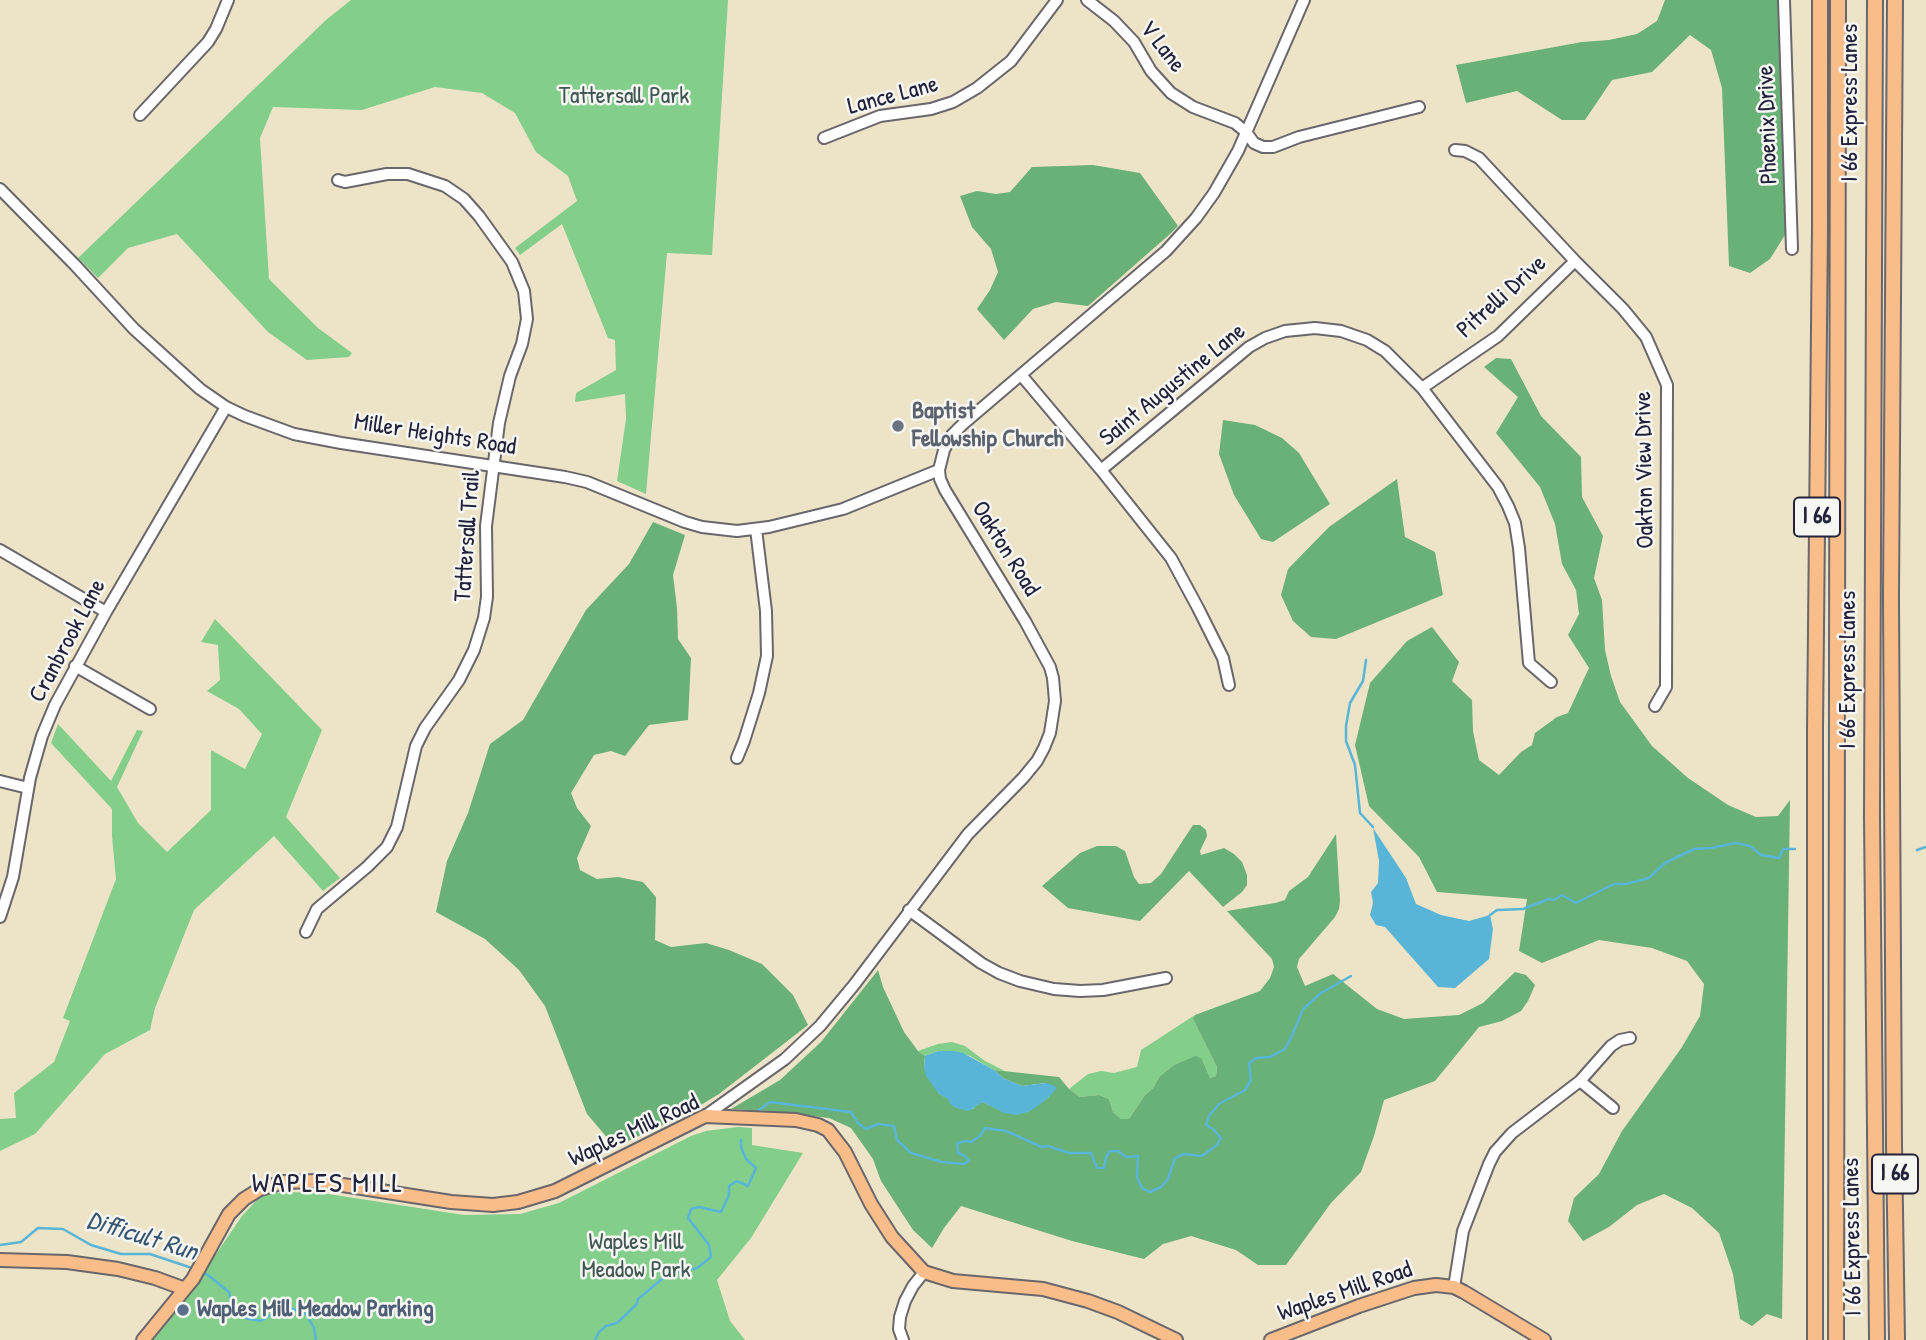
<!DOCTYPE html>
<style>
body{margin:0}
canvas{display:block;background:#ede3c7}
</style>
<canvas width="1926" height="1340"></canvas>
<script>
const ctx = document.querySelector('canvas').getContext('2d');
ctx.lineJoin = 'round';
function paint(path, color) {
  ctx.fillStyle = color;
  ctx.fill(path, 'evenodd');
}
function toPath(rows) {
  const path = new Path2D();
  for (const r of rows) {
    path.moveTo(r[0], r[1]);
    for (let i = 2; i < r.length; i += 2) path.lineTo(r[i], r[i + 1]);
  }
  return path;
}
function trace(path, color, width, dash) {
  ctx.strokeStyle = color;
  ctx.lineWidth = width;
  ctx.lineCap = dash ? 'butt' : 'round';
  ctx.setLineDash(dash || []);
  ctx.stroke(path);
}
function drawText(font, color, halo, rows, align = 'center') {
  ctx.font = font + ' "Patrick Hand",sans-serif';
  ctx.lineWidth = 5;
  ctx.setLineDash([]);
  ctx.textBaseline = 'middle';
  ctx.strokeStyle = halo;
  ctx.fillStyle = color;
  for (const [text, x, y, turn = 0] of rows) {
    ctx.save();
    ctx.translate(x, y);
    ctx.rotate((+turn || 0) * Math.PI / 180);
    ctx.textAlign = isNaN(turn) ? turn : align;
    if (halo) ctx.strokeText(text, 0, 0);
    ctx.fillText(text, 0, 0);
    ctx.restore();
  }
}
const green = toPath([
 [351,0,728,0,712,255,667,253,646,494,617,481,626,419,625,394,575,402,576,393,616,370,615,340,608,338,562,224,520,255,515,248,577,201,568,176,536,152,515,113,482,93,435,87,362,110,273,107,260,138,269,279,318,328,352,353,349,357,307,360,268,332,177,234,128,248,98,278,78,258,326,20],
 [215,619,322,730,286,817,340,878,323,891,274,836,194,910,155,1008,150,1030,105,1054,35,1134,0,1151,0,1119,16,1118,14,1093,54,1062,70,1021,63,1018,116,879,112,836,112,809,51,743,58,724,111,781,137,730,143,731,117,787,138,823,167,852,211,810,211,750,245,769,262,734,239,709,207,691,220,680,218,645,201,642],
 [1195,1015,1193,1019,1217,1067,1216,1076,1210,1078,1202,1059,1192,1059,1174,1065,1160,1076,1153,1088,1145,1095,1129,1119,1121,1119,1113,1112,1109,1099,1099,1095,1080,1097,1069,1089,1088,1074,1101,1071,1114,1073,1137,1067,1141,1050],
 [952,1042,965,1046,985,1061,1005,1071,994,1070,970,1056,954,1051,938,1051,925,1056,918,1051,938,1044],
 [738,1127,752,1128,752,1145,803,1153,751,1238,717,1280,730,1321,745,1340,153,1340,184,1301,242,1216,255,1202,265,1194,287,1192,322,1193,464,1215,520,1214,559,1203,691,1136,706,1131]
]);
const forest = toPath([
 [1665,0,1779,0,1788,230,1770,259,1750,273,1729,266,1722,88,1711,50,1690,35,1652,72,1612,80,1585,120,1562,120,1517,91,1466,103,1456,65,1582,42,1609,40,1637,34,1657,21],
 [1093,165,1140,173,1178,226,1170,234,1088,306,1056,302,1033,309,1004,340,977,309,990,290,998,272,991,249,972,227,960,196,977,191,996,194,1010,192,1032,167],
 [1496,358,1511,359,1541,416,1581,457,1582,497,1603,536,1594,578,1602,600,1605,650,1611,676,1620,702,1652,746,1688,778,1728,805,1756,817,1778,816,1790,800,1782,1319,1767,1314,1752,1326,1740,1319,1733,1274,1719,1233,1692,1208,1664,1194,1637,1205,1609,1227,1583,1241,1568,1221,1574,1198,1599,1174,1622,1131,1682,1047,1700,1016,1704,984,1687,961,1652,948,1599,940,1542,963,1519,951,1527,899,1437,892,1419,857,1369,806,1355,745,1370,683,1407,641,1432,627,1459,662,1452,681,1472,700,1473,731,1479,760,1499,775,1521,752,1532,745,1535,733,1557,717,1568,713,1589,668,1568,635,1579,614,1576,590,1562,564,1555,524,1540,487,1496,433,1518,397,1484,367],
 [1223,420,1255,425,1282,438,1299,453,1330,504,1273,542,1261,539,1234,495,1219,454],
 [1397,479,1405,537,1435,552,1443,595,1336,639,1311,637,1293,621,1281,595,1288,569,1329,527],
 [653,522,685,535,673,575,677,608,678,639,691,658,688,720,649,725,625,756,611,751,594,755,571,793,577,808,591,826,577,858,580,870,597,879,618,877,643,882,656,897,655,940,671,947,706,943,729,950,762,964,793,995,808,1025,719,1094,686,1114,615,1147,587,1114,545,1006,519,970,485,939,436,912,447,861,468,813,490,744,523,720,586,610,629,564],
 [1193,825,1200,825,1206,830,1207,836,1200,851,1201,855,1224,848,1234,854,1242,862,1247,875,1247,885,1242,892,1223,907,1189,871,1140,921,1068,908,1042,886,1080,853,1097,846,1116,846,1125,851,1134,877,1139,884,1151,883,1161,874],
 [1336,834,1340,901,1339,909,1335,917,1299,959,1297,967,1305,986,1333,974,1377,1009,1404,1019,1459,1015,1483,1003,1515,972,1526,975,1535,985,1528,1001,1521,1011,1502,1021,1479,1027,1435,1081,1384,1100,1374,1136,1361,1172,1331,1203,1286,1265,1258,1265,1236,1250,1191,1236,1163,1244,1144,1259,1072,1241,961,1206,944,1228,932,1248,913,1230,881,1181,873,1159,851,1128,829,1118,770,1111,731,1109,780,1080,821,1042,878,970,883,987,904,1032,918,1051,925,1056,924,1067,939,1094,949,1099,956,1108,973,1109,977,1104,983,1102,991,1106,1028,1112,1049,1097,1046,1083,1022,1086,1003,1078,994,1070,1059,1077,1069,1089,1080,1097,1099,1095,1109,1099,1113,1112,1121,1119,1129,1119,1145,1095,1153,1088,1160,1076,1174,1065,1196,1056,1202,1059,1210,1078,1216,1076,1217,1067,1193,1019,1195,1015,1260,991,1270,978,1274,967,1272,959,1227,911,1275,903,1285,900,1289,891,1308,877]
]);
const water = toPath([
 [1373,828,1406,878,1416,904,1441,915,1469,921,1490,915,1493,929,1489,959,1455,988,1438,987,1385,927,1376,925,1370,915,1373,903,1371,892,1378,883,1379,861],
 [938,1051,954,1051,963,1053,994,1070,1003,1078,1022,1086,1046,1083,1055,1086,1056,1089,1049,1097,1035,1108,1028,1112,1016,1115,1004,1113,983,1102,969,1111,956,1108,950,1104,948,1099,939,1094,926,1076,924,1067,925,1056]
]);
const stream = toPath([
 [1366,660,1363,681,1350,703,1346,726,1346,741,1355,765,1360,813,1373,827],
 [1917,850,1926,847],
 [1490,915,1497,910,1523,909,1549,899,1554,900,1562,895,1576,903,1614,884,1626,884,1649,878,1665,863,1694,849,1711,848,1736,843,1750,846,1761,855,1779,858,1783,849,1795,849],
 [753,1112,756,1112,770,1102,851,1112,858,1123,866,1129,878,1124,894,1126,897,1140,911,1153,942,1162,964,1164,969,1161,965,1156,958,1153,957,1143,966,1141,971,1142,980,1136,985,1128,1006,1131,1042,1147,1048,1146,1069,1153,1091,1153,1097,1168,1104,1168,1106,1157,1110,1151,1118,1151,1126,1157,1138,1156,1137,1177,1142,1188,1150,1192,1161,1187,1168,1179,1175,1158,1184,1154,1202,1156,1217,1145,1221,1138,1213,1129,1206,1125,1209,1116,1219,1104,1245,1090,1251,1080,1249,1063,1256,1058,1270,1057,1285,1049,1291,1038,1303,1009,1321,993,1351,976],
 [0,1245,21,1242,38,1228,63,1229,91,1245,121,1254,150,1254,195,1269],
 [201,1272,208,1275,229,1292,234,1316,261,1321,285,1306,306,1314,314,1328,316,1340],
 [595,1340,599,1332,606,1326,617,1323,637,1304,638,1299,668,1274,697,1268,711,1257,709,1245,688,1218,691,1209,699,1207,721,1212,729,1195,729,1186,737,1181,748,1186,756,1168,746,1159,741,1147,741,1140]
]);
const minor = toPath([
 [1087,0,1114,21,1134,42,1151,71,1171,93,1193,107,1235,123,1246,132,1254,143,1263,147,1273,147,1299,137,1419,107],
 [1784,0,1792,249],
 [140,115,208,42,216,29,228,0],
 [824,138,880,116,931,109,953,102,977,88,1011,61,1057,0],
 [1455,150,1465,151,1479,158,1575,261,1623,309,1646,337,1667,385,1666,687,1655,706],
 [0,189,75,265,134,329,200,389,226,407,245,416,294,434,341,443,565,477,587,482,685,522,702,527,737,531,769,527,843,509,939,470],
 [1022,376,1101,470,1171,558,1198,608,1223,658,1229,685],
 [1422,388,1498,336,1575,261],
 [1101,470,1249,347,1265,338,1285,331,1315,328,1341,331,1367,340,1385,351,1422,388,1498,487,1508,506,1515,523,1519,548,1529,663,1551,682],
 [0,550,106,612],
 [75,666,150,709],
 [737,758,744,741,759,693,767,656,766,611,756,529],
 [0,781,28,788],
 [909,910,981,963,999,973,1020,981,1054,989,1080,991,1103,990,1166,978],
 [0,917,13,877,30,778,42,736,55,705,106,612,226,407],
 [306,932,317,909,367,867,387,847,397,827,416,746,425,728,459,680,474,650,484,618,487,597,486,526,499,423,510,376,522,344,527,319,524,291,512,262,479,216,464,199,445,186,408,174,387,174,345,182,338,180],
 [1580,1081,1613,1108],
 [705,1116,785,1059,820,1026,854,985,968,834,1023,778,1037,761,1044,748,1050,733,1055,701,1053,678,1050,667,1025,621,945,490,940,479,939,470,944,450,952,435,962,425,1166,251,1196,218,1214,193,1238,151,1304,0],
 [1454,1287,1463,1231,1489,1164,1495,1152,1512,1133,1580,1081,1611,1046,1620,1040,1630,1038],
 [903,1340,899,1329,900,1317,905,1301,913,1286,924,1272]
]);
const major = toPath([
 [0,1260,67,1262,118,1269,155,1278,185,1289],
 [143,1340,193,1279,229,1214,244,1199,260,1189,284,1182,317,1181,451,1202,493,1205,518,1202,555,1191,705,1116,796,1120,818,1125,828,1130,845,1152,871,1204,892,1237,924,1272,953,1281,1043,1289,1088,1301,1118,1312,1176,1340],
 [1271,1340,1359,1306,1414,1288,1436,1285,1454,1287,1464,1292,1544,1340]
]);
const highway = toPath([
 [1875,0,1872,815,1877,1340],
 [1895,0,1891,597,1894,1145,1897,1340],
 [1815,1340,1815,729,1820,226,1820,0],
 [1836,1340,1838,0]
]);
const markers = [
 [898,426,7,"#6b7280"],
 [183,1310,7,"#5c6f8a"]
];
const shields = [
 [1817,517,46],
 [1895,1174,46]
];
const shieldNames = [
 ["I 66",1817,517],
 ["I 66",1895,1174]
];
const streetNames = [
 ["V Lane",1162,47,52],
 ["Lance Lane",893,96,-15],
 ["I 66 Express Lanes",1851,103,-90],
 ["Phoenix Drive",1768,125,-92],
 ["Pitrelli Drive",1502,297,-42],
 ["Saint Augustine Lane",1173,385,-39],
 ["Miller Heights Road",435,435,9],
 ["Oakton View Drive",1645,470,-91],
 ["Tattersall Trail",468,536,-86],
 ["Oakton Road",1005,549,58],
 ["Cranbrook Lane",68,641,-62],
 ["I 66 Express Lanes",1849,670,-90],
 ["Waples Mill Road",634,1131,-25],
 ["I 66 Express Lanes",1853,1237,-91],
 ["Waples Mill Road",1345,1292,-19]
];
const parkNames = [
 ["Tattersall Park",624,97],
 ["Waples Mill",636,1243],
 ["Meadow Park",636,1271]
];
const worshipNames = [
 ["Baptist",912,412],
 ["Fellowship Church",912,440]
];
const serviceNames = [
 ["Waples Mill Meadow Parking",197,1310]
];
const waterNames = [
 ["Difficult Run",142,1237,17]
];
const quarterNames = [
 ["WAPLES MILL",328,1185]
];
paint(green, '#83ce8b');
paint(forest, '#6ab177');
paint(water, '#59b5d7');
trace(stream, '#59b5d7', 2.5);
trace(minor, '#69666c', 14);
trace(major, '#69666c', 16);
trace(highway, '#69666c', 18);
trace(minor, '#fff', 10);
trace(major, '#f8bd89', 12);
trace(highway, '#f8bd89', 14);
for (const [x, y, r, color] of markers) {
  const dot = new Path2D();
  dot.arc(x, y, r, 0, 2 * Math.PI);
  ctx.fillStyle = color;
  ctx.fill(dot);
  trace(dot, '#f6f6f2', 2.5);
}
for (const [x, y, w] of shields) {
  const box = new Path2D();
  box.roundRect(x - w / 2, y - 19.5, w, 39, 5);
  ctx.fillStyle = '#f6f6f2';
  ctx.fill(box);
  trace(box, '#22223b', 2);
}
drawText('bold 23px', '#22223b', null, shieldNames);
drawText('24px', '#22223b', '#f6f6f2', streetNames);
drawText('24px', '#3f5653', '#f6f6f2', parkNames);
drawText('bold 24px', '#5b616d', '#f6f6f2', worshipNames, 'left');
drawText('bold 24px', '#4e5e75', '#f6f6f2', serviceNames, 'left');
drawText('italic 26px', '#355572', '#f6f6f2', waterNames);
ctx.letterSpacing = '2px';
drawText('28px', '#22223b', '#f6f6f2', quarterNames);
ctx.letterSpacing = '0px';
</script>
